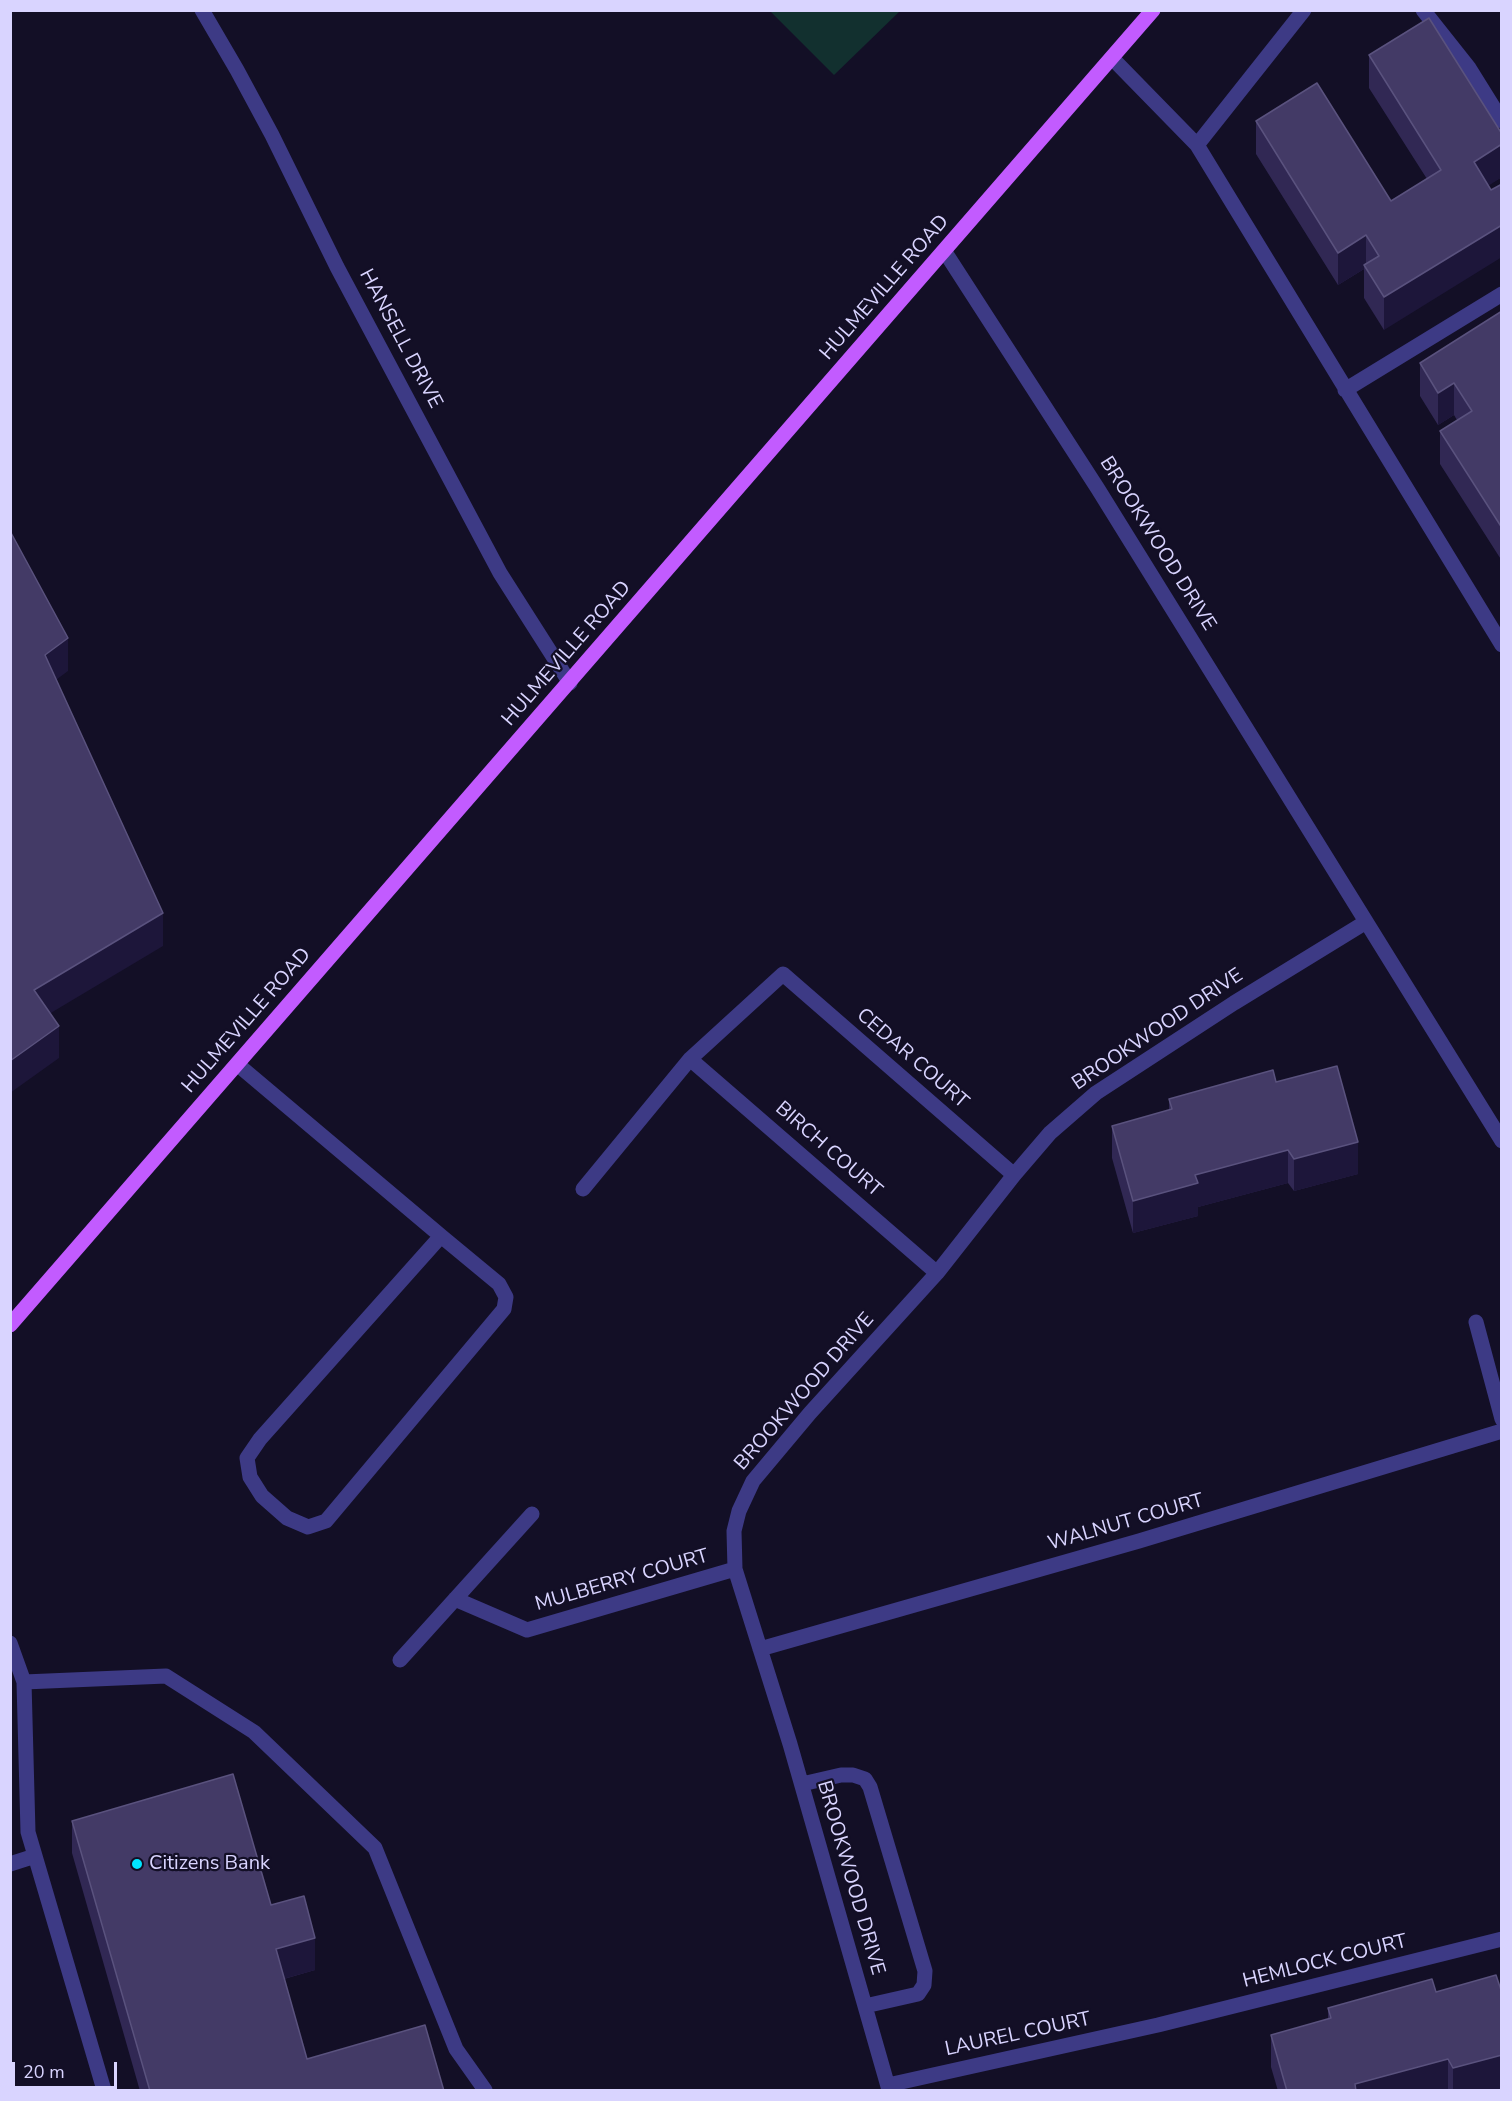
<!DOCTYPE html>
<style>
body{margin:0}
#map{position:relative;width:1512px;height:2101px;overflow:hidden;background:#130f26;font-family:"Nunito Sans",sans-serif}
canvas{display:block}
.frame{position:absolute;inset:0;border:12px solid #d9d4ff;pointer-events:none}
.scale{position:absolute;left:12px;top:2062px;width:105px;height:27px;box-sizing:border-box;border:3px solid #d9d4ff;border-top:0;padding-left:8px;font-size:18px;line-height:21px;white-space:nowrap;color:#d9d4ff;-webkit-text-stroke:4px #130f26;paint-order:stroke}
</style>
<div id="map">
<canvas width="1512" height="2101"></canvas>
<div class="frame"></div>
<div class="scale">20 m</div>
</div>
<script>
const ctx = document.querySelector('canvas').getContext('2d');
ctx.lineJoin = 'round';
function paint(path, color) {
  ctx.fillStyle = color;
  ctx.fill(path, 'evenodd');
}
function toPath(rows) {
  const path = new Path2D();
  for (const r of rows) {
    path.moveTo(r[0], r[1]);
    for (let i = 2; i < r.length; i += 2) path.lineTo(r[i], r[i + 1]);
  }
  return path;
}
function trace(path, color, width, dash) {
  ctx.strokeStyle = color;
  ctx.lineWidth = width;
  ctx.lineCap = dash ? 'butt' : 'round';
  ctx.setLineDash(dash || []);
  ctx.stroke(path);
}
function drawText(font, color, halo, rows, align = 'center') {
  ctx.font = font + ' "Nunito Sans",sans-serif';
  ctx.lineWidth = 4.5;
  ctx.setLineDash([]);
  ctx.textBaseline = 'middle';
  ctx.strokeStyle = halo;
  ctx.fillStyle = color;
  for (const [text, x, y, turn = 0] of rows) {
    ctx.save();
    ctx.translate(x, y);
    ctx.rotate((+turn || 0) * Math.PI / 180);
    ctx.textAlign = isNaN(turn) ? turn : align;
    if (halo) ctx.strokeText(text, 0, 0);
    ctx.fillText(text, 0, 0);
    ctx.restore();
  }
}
const green = toPath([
 [770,11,900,11,834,75]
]);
const minor = toPath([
 [202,10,237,70,272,135,337,267,500,573,570,683],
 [1423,10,1469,68,1502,121],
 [1112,58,1197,145,1502,645],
 [1197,145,1304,10],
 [945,252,1098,489,1502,1141],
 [1345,390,1502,294],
 [690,1059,937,1273],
 [237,1064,441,1236,260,1439,247,1458,250,1477,262,1496,287,1518,308,1527,326,1521,504,1309,506,1297,499,1284,441,1236],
 [583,1189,690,1059,783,974,1014,1175],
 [1476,1322,1502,1419],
 [455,1599,527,1630,735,1569],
 [10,1643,24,1682,166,1676,254,1732,375,1848,456,2049,485,2090],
 [760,1649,1139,1541,1502,1431],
 [400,1660,532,1514],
 [24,1682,28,1832,104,2090],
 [802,1784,841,1775,853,1775,865,1779,870,1787,925,1971,924,1985,918,1994,865,2006],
 [10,1864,35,1856],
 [888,2085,1158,2025,1502,1939],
 [889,2090,790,1744,735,1569,734,1531,739,1511,753,1481,810,1413,937,1273,1014,1175,1050,1133,1096,1093,1234,1003,1366,922]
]);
const major = toPath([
 [10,1325,1153,10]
]);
const wall = toPath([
 [1369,55,1502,177,1488,185,1384,330,1364,298,1364,269,1338,285,1256,154,1256,121,1391,201,1427,179,1369,88],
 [1502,311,1502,561,1440,464,1440,431,1457,420,1454,415,1438,425,1420,396,1420,363],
 [1276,1082,1358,1174,1294,1191,1288,1183,1198,1207,1198,1216,1133,1233,1112,1158,1112,1126,1169,1110,1169,1099],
 [72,1821,271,1905,315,1970,284,1979,307,2059,444,2091,140,2091,72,1853],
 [1436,1992,1502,2088,1491,2091,1278,2091,1271,2067,1271,2035,1328,2019,1328,2008]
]);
const shadedWall = toPath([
 [1502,144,1502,177,1474,195,1474,162],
 [1502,225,1502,257,1384,330,1384,297],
 [1366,235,1366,267,1364,265,1364,269,1338,285,1338,253],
 [1454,383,1454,415,1438,425,1438,393],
 [68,638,68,671,45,688,45,655],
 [163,913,163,946,34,1023,34,990],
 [59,1026,59,1058,10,1093,10,1061],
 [1358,1142,1358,1174,1294,1191,1294,1159],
 [1288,1150,1288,1183,1198,1207,1198,1216,1133,1233,1133,1201,1195,1175],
 [315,1938,315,1970,276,1981,276,1949],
 [1502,2055,1502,2088,1491,2091,1453,2091,1453,2068],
 [1448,2059,1448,2091,1355,2091,1355,2084]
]);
const building = toPath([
 [1429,18,1502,134,1502,144,1474,162,1491,190,1502,184,1502,225,1384,297,1364,265,1379,256,1366,235,1338,253,1256,121,1317,83,1391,201,1441,170,1369,55,1429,18],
 [1502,311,1502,528,1440,431,1472,411,1454,383,1438,393,1420,363,1502,311],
 [10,531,68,638,45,655,163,913,34,990,59,1026,10,1061,10,531],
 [1337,1066,1358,1142,1294,1159,1288,1150,1195,1175,1198,1183,1133,1201,1112,1126,1172,1109,1169,1099,1273,1070,1276,1082,1337,1066],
 [233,1774,271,1905,304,1896,315,1938,276,1949,307,2059,425,2025,444,2091,150,2091,72,1821,233,1774],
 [1496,1975,1502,1993,1502,2055,1453,2068,1448,2059,1355,2084,1356,2091,1287,2091,1271,2035,1331,2018,1328,2008,1432,1979,1436,1992,1496,1975]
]);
const markers = [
 [137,1864,6,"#00e5ff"]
];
const streetNames = [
 ["HULMEVILLE ROAD",885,288,-49],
 ["HANSELL DRIVE",400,339,62],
 ["BROOKWOOD DRIVE",1157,544,58],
 ["HULMEVILLE ROAD",567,654,-49],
 ["HULMEVILLE ROAD",247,1021,-49],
 ["BROOKWOOD DRIVE",1158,1030,-34],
 ["CEDAR COURT",912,1059,41],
 ["BIRCH COURT",828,1150,41],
 ["BROOKWOOD DRIVE",805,1392,-49],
 ["WALNUT COURT",1126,1523,-16],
 ["MULBERRY COURT",622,1581,-16],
 ["BROOKWOOD DRIVE",850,1878,74],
 ["HEMLOCK COURT",1325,1962,-14],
 ["LAUREL COURT",1018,2035,-12]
];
const poiNames = [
 ["Citizens Bank",149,1864]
];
paint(green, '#12302f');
trace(minor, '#3d3a85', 15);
trace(major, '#c25bff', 15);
paint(wall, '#312854');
paint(shadedWall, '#1d163a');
paint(building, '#433a66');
trace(building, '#5a527e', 1.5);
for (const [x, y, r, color] of markers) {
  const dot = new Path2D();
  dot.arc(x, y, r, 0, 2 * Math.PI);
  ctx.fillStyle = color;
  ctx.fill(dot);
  trace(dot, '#130f26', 2);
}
drawText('20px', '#d9d4ff', '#130f26', streetNames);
drawText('20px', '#d9d4ff', '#130f26', poiNames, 'left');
</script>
